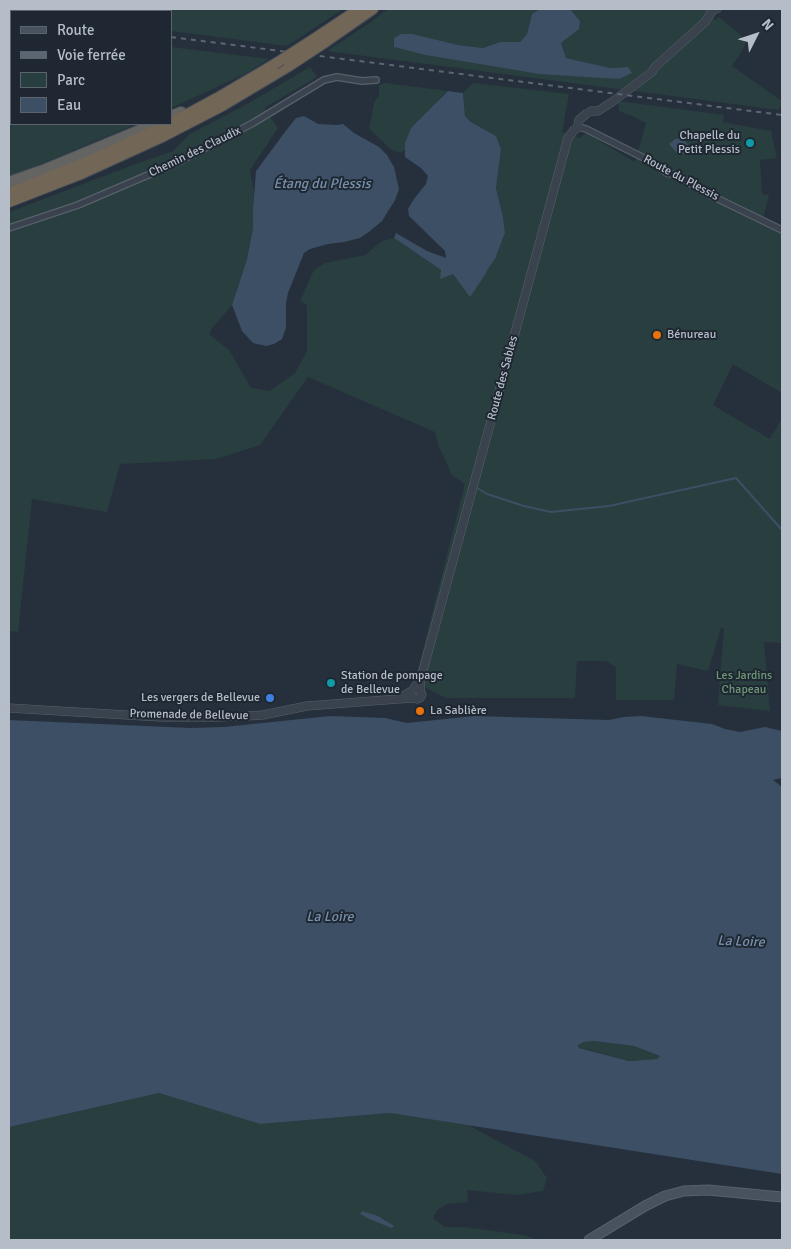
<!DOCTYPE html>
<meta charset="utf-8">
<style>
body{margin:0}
#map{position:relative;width:791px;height:1249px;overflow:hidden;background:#26303c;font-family:Signika,sans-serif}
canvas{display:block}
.frame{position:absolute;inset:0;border:10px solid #b5bdc8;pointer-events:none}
.legend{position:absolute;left:10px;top:10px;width:162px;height:115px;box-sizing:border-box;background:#1e2732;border:1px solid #5a636e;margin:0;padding:6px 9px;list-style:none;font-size:15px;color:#b5bdc8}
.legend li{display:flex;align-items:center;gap:10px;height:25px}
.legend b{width:25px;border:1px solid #5a636e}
.north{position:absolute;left:731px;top:10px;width:50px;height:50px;-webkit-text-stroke:4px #1e2732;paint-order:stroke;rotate:49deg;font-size:14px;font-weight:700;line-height:20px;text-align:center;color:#b5bdc8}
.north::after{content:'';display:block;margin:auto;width:18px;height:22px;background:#b5bdc8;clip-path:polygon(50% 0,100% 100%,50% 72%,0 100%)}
</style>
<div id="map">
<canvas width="791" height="1249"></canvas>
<div class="frame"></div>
<ul class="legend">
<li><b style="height:6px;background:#48525f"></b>Route</li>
<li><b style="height:6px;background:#5c6673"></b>Voie ferrée</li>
<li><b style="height:14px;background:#293e3e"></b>Parc</li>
<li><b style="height:14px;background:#3c4f64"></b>Eau</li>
</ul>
<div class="north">N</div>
</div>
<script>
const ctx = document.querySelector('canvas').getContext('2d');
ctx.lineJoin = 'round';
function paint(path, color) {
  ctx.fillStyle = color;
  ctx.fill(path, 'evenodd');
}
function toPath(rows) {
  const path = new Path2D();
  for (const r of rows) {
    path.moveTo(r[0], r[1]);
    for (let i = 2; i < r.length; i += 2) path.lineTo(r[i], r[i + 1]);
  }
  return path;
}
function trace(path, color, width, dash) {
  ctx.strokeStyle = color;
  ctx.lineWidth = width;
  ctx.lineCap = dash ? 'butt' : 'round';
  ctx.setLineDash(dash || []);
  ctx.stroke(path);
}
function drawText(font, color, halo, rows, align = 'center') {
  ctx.font = font + ' Signika,sans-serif';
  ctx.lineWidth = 4;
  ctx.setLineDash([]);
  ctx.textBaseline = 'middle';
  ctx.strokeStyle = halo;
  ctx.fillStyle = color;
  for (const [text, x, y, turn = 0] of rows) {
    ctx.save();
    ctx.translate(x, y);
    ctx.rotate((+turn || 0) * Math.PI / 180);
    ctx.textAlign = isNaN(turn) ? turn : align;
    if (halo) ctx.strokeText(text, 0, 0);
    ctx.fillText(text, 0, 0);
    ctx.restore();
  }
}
const green = toPath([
 [9,9,343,9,287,46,171,31,171,11,9,11],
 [388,9,540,9,532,14,527,34,520,42,500,42,483,48,458,45,413,34,394,46,425,55,539,74,628,67,610,68,566,58,561,43,571,35,580,21,570,9,706,9,715,20,719,17,747,40,742,51,732,66,782,101,782,103,779,110,327,51,368,24],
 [9,26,11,26,11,124,136,124,36,166,9,176],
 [171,47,269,59,243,75,171,108],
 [310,67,317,77,264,108,278,128,250,170,254,193,253,209,253,228,247,259,232,305,212,328,209,334,229,350,251,388,270,391,295,373,307,351,307,305,300,301,314,270,325,263,365,255,382,241,394,238,441,270,453,274,470,296,485,275,488,269,495,259,505,233,503,217,496,188,501,149,496,136,471,122,465,116,463,93,473,83,569,94,562,132,580,138,586,133,635,162,646,123,632,116,619,111,618,101,724,115,723,122,771,131,777,158,760,160,762,194,769,195,762,223,782,234,782,393,733,364,713,405,770,439,782,418,782,643,764,642,770,711,718,705,724,628,721,628,708,671,677,664,674,700,616,700,616,667,606,661,577,661,575,698,446,698,426,688,417,673,465,484,452,475,438,444,435,432,308,377,260,445,216,459,120,464,107,512,32,499,18,632,9,631,9,212,133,165,173,151,190,134,247,104],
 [385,83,448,91,443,95,405,143,405,150,400,153,392,150,369,129,374,103,379,95,379,85],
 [594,1041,634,1046,660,1056,657,1059,629,1061,590,1050,579,1048,578,1045,584,1042],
 [159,1093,260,1124,390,1113,468,1125,535,1161,547,1178,543,1191,517,1195,467,1190,468,1202,447,1204,437,1210,433,1218,445,1227,464,1227,524,1235,538,1240,9,1240,9,1127]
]);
const water = toPath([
 [540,9,570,9,580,21,579,29,561,43,566,58,610,68,628,67,632,73,619,79,539,74,425,55,394,47,394,38,401,34,413,34,458,45,483,48,500,42,520,42,527,34,532,14],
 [448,91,463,93,465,116,471,122,496,136,501,149,496,188,503,217,505,233,495,259,488,269,485,275,470,297,453,274,440,279,441,270,394,238,396,233,427,251,446,258,445,251,409,216,408,209,414,199,426,184,428,176,421,168,405,157,405,143,411,128],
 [304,116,318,124,337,125,343,124,354,133,379,147,387,155,394,167,399,189,395,200,382,221,370,231,360,238,344,242,328,244,310,249,304,253,288,293,286,304,286,328,282,339,274,344,266,346,253,343,242,331,232,305,247,259,253,228,253,209,256,171,285,132,296,118],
 [680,138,685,141,688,145,690,149,688,153,683,154,677,153,669,144,675,139],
 [330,716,385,718,407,723,474,716,609,720,624,717,641,716,712,724,725,729,740,732,765,727,782,731,782,778,773,780,782,787,782,1174,390,1113,260,1124,159,1093,9,1127,9,720,190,728,224,727],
 [594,1041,634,1046,660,1056,657,1059,629,1061,579,1048,578,1045,584,1042],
 [362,1211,378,1216,394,1226,392,1228,369,1219,362,1215,360,1214]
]);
const stream = toPath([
 [477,488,487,494,524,506,551,512,609,506,736,478,782,530]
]);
const minor = toPath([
 [579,127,586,129,652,162,667,173,676,175,712,196,782,230],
 [9,228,78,205,155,172,182,160,217,142,253,123,324,80,337,77,362,81,376,80]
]);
const tertiary = toPath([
 [420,690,421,678,568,138,574,130,579,127,578,124,579,120,586,114,591,111,598,111,612,102,652,72,655,67,705,22,713,10,717,9],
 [400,698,412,691,421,678],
 [9,708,160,717,216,717,247,716,263,715,307,706,398,699,414,698,417,699,420,698,422,695,420,690]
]);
const secondary = toPath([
 [589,1240,645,1206,665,1196,684,1191,708,1190,782,1197]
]);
const trunk = toPath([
 [171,116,181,112,186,115],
 [9,182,43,170,154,124]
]);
const motorway = toPath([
 [317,37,359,9],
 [324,43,373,9],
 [171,123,219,97,275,64],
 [9,193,87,162,169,124],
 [9,202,81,174,162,137,222,106,289,66]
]);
const rail = toPath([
 [9,17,11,17],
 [171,37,782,115]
]);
const motorwayBridge = toPath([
 [275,64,317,37],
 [289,66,324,43]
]);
const markers = [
 [750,143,5,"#0f9aa8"],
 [657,335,5,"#e8710a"],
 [331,683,5,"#0f9aa8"],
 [270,698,5,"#3f7fe0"],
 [420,711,5,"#e8710a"]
];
const poiNames = [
 ["Chapelle du",740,136,"right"],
 ["Petit Plessis",740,150,"right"],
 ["Bénureau",667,335],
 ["Station de pompage",341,676],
 ["de Bellevue",341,690],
 ["Les vergers de Bellevue",260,698,"right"],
 ["La Sablière",430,711]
];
const streetNames = [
 ["Chemin des Claudix",195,152,-26],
 ["Route du Plessis",681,178,28],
 ["Route des Sables",503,378,-75],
 ["Promenade de Bellevue",189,715,1]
];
const parkNames = [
 ["Les Jardins",744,676],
 ["Chapeau",744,690]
];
const waterNames = [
 ["Étang du Plessis",322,184],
 ["La Loire",330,917],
 ["La Loire",741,942,2]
];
paint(green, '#293e3e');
paint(water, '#3c4f64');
trace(stream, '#3c4f64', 2);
trace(minor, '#57606b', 8);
trace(tertiary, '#57606b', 9);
trace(secondary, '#57606b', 11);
trace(trunk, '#444d58', 12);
trace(motorway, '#444d58', 12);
trace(minor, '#39424d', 5.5);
trace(tertiary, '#39424d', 8);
trace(secondary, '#48525f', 9);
trace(trunk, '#646462', 10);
trace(motorway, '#726657', 10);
trace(rail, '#5c6673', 2, [5, 5]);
trace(motorwayBridge, '#444d58', 12, []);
trace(motorwayBridge, '#726657', 10);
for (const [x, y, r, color] of markers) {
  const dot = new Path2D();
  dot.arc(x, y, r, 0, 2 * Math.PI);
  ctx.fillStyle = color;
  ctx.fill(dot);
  trace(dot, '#1e2732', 2);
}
drawText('12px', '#b5bdc8', '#1e2732', poiNames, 'left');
drawText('12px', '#b5bdc8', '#1e2732', streetNames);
drawText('12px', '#6e9775', '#1e2732', parkNames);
drawText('italic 14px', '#788fa9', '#1e2732', waterNames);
</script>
